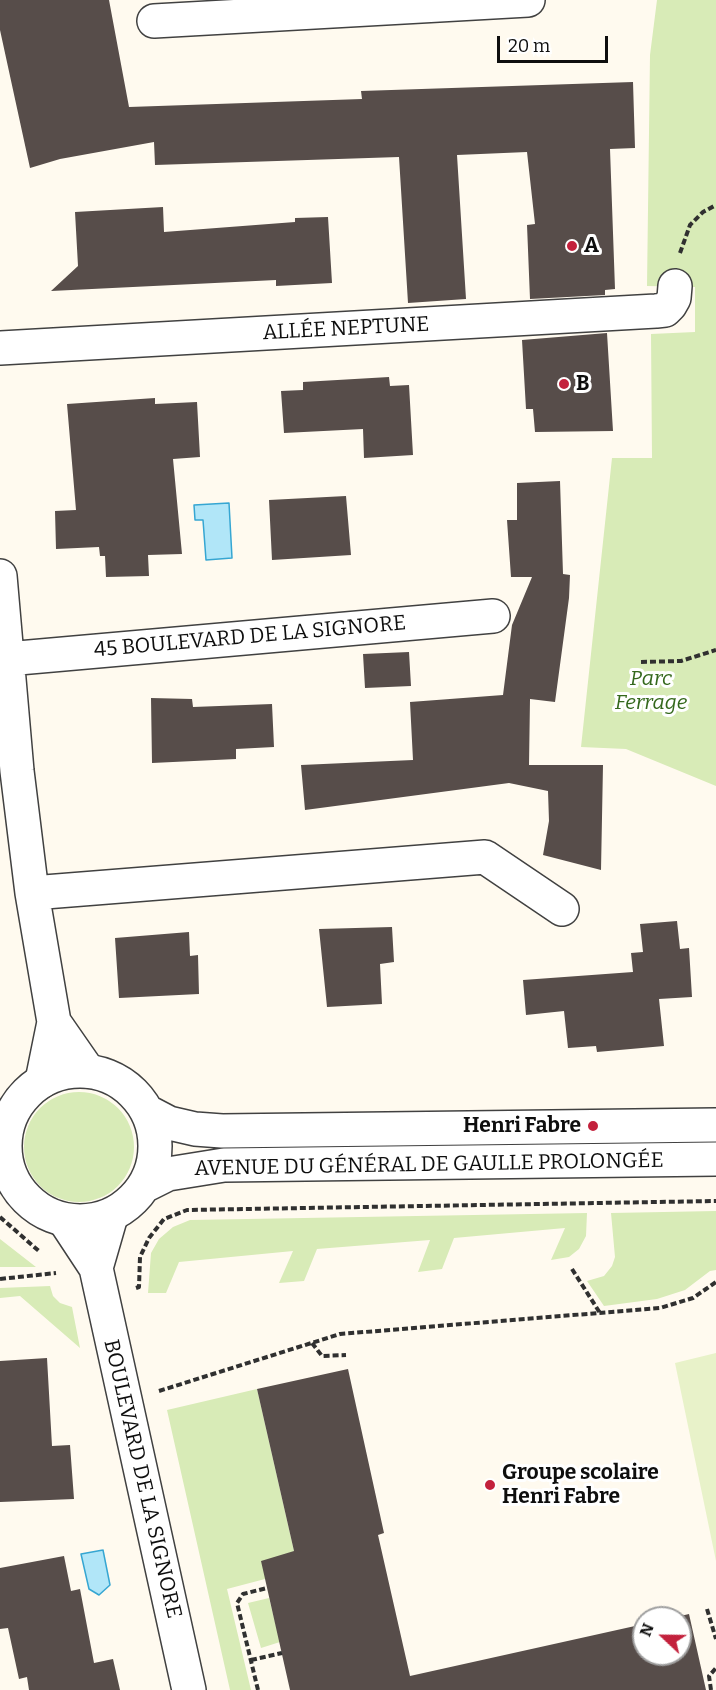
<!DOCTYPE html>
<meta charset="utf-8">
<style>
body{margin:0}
#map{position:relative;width:716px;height:1690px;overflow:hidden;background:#fffaef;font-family:Bitter,serif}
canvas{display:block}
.north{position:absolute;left:632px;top:1606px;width:60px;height:60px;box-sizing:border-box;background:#fff;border:2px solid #9f9f9f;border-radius:50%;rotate:292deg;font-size:16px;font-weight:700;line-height:24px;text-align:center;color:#0e0e0e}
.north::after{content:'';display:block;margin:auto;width:21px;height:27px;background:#c3213c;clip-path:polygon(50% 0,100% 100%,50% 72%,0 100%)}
.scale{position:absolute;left:497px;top:36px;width:111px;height:27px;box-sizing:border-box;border:3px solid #0e0e0e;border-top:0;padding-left:8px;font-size:18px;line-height:21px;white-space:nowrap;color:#0e0e0e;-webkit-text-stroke:4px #fff;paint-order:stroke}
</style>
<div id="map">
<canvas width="716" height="1690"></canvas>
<div class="north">N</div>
<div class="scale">20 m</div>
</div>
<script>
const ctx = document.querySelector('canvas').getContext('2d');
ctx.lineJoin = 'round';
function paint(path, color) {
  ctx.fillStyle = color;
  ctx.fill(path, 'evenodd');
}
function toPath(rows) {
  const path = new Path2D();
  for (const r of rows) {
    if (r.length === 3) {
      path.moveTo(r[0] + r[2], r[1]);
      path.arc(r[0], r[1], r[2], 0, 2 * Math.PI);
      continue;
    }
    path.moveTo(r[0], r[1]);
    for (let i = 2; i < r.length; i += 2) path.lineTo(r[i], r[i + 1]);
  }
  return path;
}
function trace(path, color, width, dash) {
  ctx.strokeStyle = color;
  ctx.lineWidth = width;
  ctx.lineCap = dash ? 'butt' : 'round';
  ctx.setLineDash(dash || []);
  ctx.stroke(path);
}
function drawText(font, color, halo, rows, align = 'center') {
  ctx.font = font + ' Bitter,serif';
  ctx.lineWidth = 6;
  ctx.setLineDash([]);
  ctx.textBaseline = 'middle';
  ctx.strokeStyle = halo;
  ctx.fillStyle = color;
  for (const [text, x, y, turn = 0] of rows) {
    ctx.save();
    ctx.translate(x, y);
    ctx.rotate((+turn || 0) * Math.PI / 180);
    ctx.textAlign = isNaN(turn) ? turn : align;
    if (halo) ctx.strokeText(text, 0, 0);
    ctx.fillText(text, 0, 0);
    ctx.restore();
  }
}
const green = toPath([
 [657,0,716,0,716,786,626,749,581,747,612,458,652,458,651,334,695,332,695,287,647,286,650,55],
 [79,1147,55],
 [716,1211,716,1270,710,1271,685,1290,657,1299,604,1306,587,1281,604,1276,612,1266,615,1257,611,1213],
 [587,1213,586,1236,579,1249,569,1257,551,1260,565,1228,454,1238,442,1269,418,1272,430,1240,317,1249,304,1281,279,1283,293,1251,179,1262,166,1293,148,1293,151,1253,159,1239,173,1227,190,1220],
 [0,1238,0,1239,36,1267,0,1267],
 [50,1286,53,1296,60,1303,72,1307,80,1348,20,1296,0,1298,0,1288],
 [257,1389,294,1551,265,1579,227,1589,251,1690,230,1690,167,1410],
 [269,1598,280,1642,261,1648,248,1603]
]);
const pitch = toPath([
 [716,1353,716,1561,675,1363]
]);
const water = toPath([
 [229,503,232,558,206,560,203,520,195,520,194,505,229,503],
 [103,1550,110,1585,99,1595,89,1589,81,1554,103,1550]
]);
const building = toPath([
 [0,0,109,0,129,107,362,99,361,91,633,82,635,148,610,149,615,289,605,290,605,295,530,299,527,225,535,224,527,152,457,155,466,299,408,303,399,157,155,165,154,142,60,159,30,168,0,30],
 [163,207,164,232,295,222,295,218,328,217,332,283,276,286,276,280,51,291,78,266,75,212],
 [607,333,613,431,535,432,533,409,526,409,522,340],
 [389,377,390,386,409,385,413,455,364,458,363,429,284,433,281,391,303,390,303,382],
 [155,398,155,404,197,402,200,457,173,459,182,554,148,555,149,576,106,577,105,556,100,556,99,547,56,549,55,511,76,510,67,404],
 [560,481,563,574,570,575,569,598,555,702,530,699,529,765,603,765,601,870,543,855,549,821,548,791,509,783,305,810,301,765,413,760,410,702,503,695,512,625,532,577,511,577,507,520,517,520,517,483],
 [346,496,351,555,272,560,269,500],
 [409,652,411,686,365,688,363,654],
 [151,698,192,699,193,707,272,704,274,747,236,749,236,759,152,763],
 [677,921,680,949,689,948,692,997,659,999,664,1046,597,1052,596,1046,568,1048,564,1011,526,1015,523,980,633,972,631,953,643,952,640,924],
 [392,927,394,962,380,964,382,1004,327,1007,319,929],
 [189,932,190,956,198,955,199,994,119,998,115,938],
 [47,1358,52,1446,70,1445,74,1499,0,1502,0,1361],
 [348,1369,384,1533,378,1535,410,1676,644,1624,644,1654,680,1654,680,1618,672,1618,689,1614,706,1690,290,1690,261,1561,294,1551,257,1389],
 [64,1556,71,1591,80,1589,94,1663,113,1659,120,1690,29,1690,27,1677,19,1679,8,1628,0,1629,0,1568]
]);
const path = toPath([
 [680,253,690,225,703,212,716,205],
 [641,662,681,661,716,650],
 [0,1217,40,1252],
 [572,1269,600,1313],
 [0,1279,56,1273],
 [136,1288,139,1287,140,1257,149,1238,164,1219,187,1210,716,1201],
 [312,1343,322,1356,346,1355],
 [159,1391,340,1334,660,1308,693,1298,716,1282],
 [707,1609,716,1639],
 [251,1660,282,1653],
 [258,1690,237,1603,243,1594,267,1588],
 [711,1690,709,1676,716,1668]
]);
const minor = toPath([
 [154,21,528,0],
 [0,348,656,311,665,310,670,305,674,298,675,286],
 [0,576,17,771,32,893,54,1022,42,1081],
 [7,659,493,616],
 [32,893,485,857,562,909],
 [54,1022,88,1071],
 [65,1221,96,1268,189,1690],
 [96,1268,111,1216]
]);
const tertiary = toPath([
 [80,1146,75],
 [148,1112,169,1123,195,1129,222,1131,716,1125],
 [146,1185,168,1174,224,1165,716,1159]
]);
const markers = [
 [572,246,6,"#c3213c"],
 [564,384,6,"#c3213c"],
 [593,1126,6,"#c3213c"],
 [490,1485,6,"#c3213c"]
];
const poiNames = [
 ["A",584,246],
 ["B",576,384],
 ["Henri Fabre",581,1126,"right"],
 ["Groupe scolaire",502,1473],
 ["Henri Fabre",502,1497]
];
const streetNames = [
 ["ALLÉE NEPTUNE",346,329,-3],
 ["45 BOULEVARD DE LA SIGNORE",250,637,-5],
 ["AVENUE DU GÉNÉRAL DE GAULLE PROLONGÉE",429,1165,-1],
 ["BOULEVARD DE LA SIGNORE",142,1479,77]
];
const parkNames = [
 ["Parc",651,679],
 ["Ferrage",651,703]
];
paint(green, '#d8ebb7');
paint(pitch, '#e8f2c9');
paint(water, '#b1e6f8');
trace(water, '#36a6d2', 1.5);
paint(building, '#574d4a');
trace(minor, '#414141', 36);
trace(tertiary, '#414141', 36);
trace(path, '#303030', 4, [6, 3]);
trace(minor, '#fff', 33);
trace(tertiary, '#fff', 33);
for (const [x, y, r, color] of markers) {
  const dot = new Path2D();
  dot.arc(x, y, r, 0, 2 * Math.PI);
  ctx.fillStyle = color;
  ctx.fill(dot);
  trace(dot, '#fff', 2);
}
drawText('bold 21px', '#0e0e0e', '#fff', poiNames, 'left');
drawText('21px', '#0e0e0e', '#fff', streetNames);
drawText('italic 21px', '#34681c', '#fff', parkNames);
</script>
